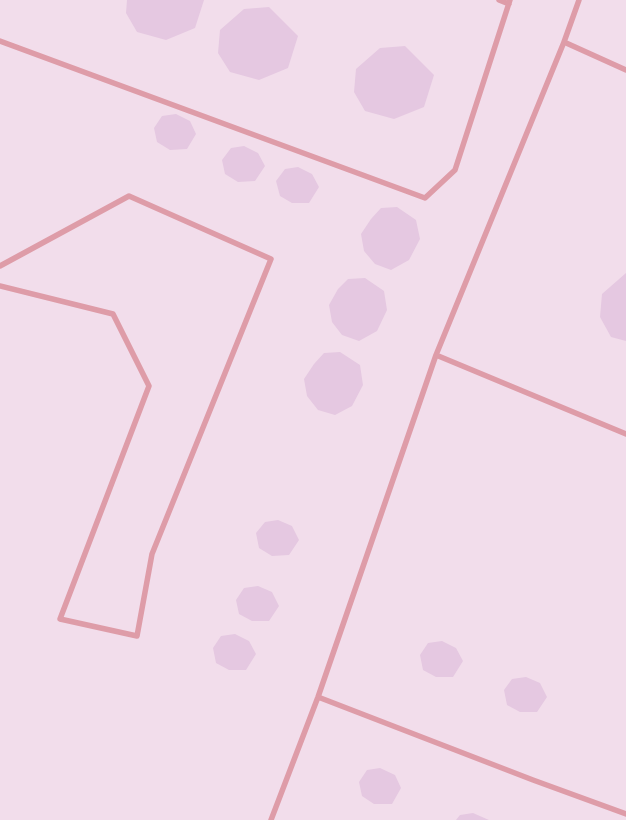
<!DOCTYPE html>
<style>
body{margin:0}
canvas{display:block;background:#fbedcc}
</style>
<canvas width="626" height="820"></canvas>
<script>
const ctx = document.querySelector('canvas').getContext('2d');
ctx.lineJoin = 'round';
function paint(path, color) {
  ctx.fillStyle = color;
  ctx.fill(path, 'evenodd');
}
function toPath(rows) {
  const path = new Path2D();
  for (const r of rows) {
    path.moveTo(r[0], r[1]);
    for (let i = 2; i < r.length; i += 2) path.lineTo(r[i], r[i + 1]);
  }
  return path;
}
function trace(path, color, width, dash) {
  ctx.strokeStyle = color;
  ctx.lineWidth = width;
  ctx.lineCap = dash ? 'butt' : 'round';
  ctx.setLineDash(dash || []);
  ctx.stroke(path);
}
const industrial = toPath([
 [0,0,626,0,626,820,0,820]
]);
const building = toPath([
 [127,0,204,0,195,28,166,40,137,32,126,13],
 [269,7,298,36,288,68,259,80,230,72,218,53,220,30,244,9],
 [405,46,434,75,424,107,394,119,365,111,354,92,356,69,380,48],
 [176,114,190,121,196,134,187,149,170,150,157,142,154,128,162,116],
 [244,146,258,153,265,166,255,181,238,182,225,174,222,160,231,148],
 [298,167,312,174,319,187,309,203,292,203,280,196,276,181,285,169],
 [397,207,416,220,420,239,409,260,391,270,375,264,364,251,361,234,371,219,381,208],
 [626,273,626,341,611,337,600,317,602,294],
 [365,278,384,291,387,310,377,331,359,341,342,335,332,322,329,305,338,289,348,279],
 [340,352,360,365,363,385,352,406,335,415,318,410,307,396,304,379,314,364,324,353],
 [278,520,292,526,299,540,289,555,272,556,259,548,256,533,265,522],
 [258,586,272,592,279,606,269,621,252,621,239,614,236,600,244,588],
 [235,634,249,641,256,654,246,670,229,670,216,663,213,648,221,636],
 [442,641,456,648,463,661,453,677,436,677,423,670,420,655,428,643],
 [526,677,540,683,547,697,537,712,520,712,507,705,504,690,512,679],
 [380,768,395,775,401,788,392,804,374,804,362,796,359,782,367,770],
 [473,813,489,820,456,820,460,815]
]);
const service = toPath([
 [499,0,509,4],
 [0,41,425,198,455,170,510,0],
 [564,42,626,70],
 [0,266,129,196,271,259,152,554,137,636,60,619,149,386,113,314,0,286],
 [436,355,626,434],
 [318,697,533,780,626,814],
 [271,820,318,697,436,355,564,42,579,0]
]);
paint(industrial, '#f2ddeb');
paint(building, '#e5c8e1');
trace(service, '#de9ca8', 5.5);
</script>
